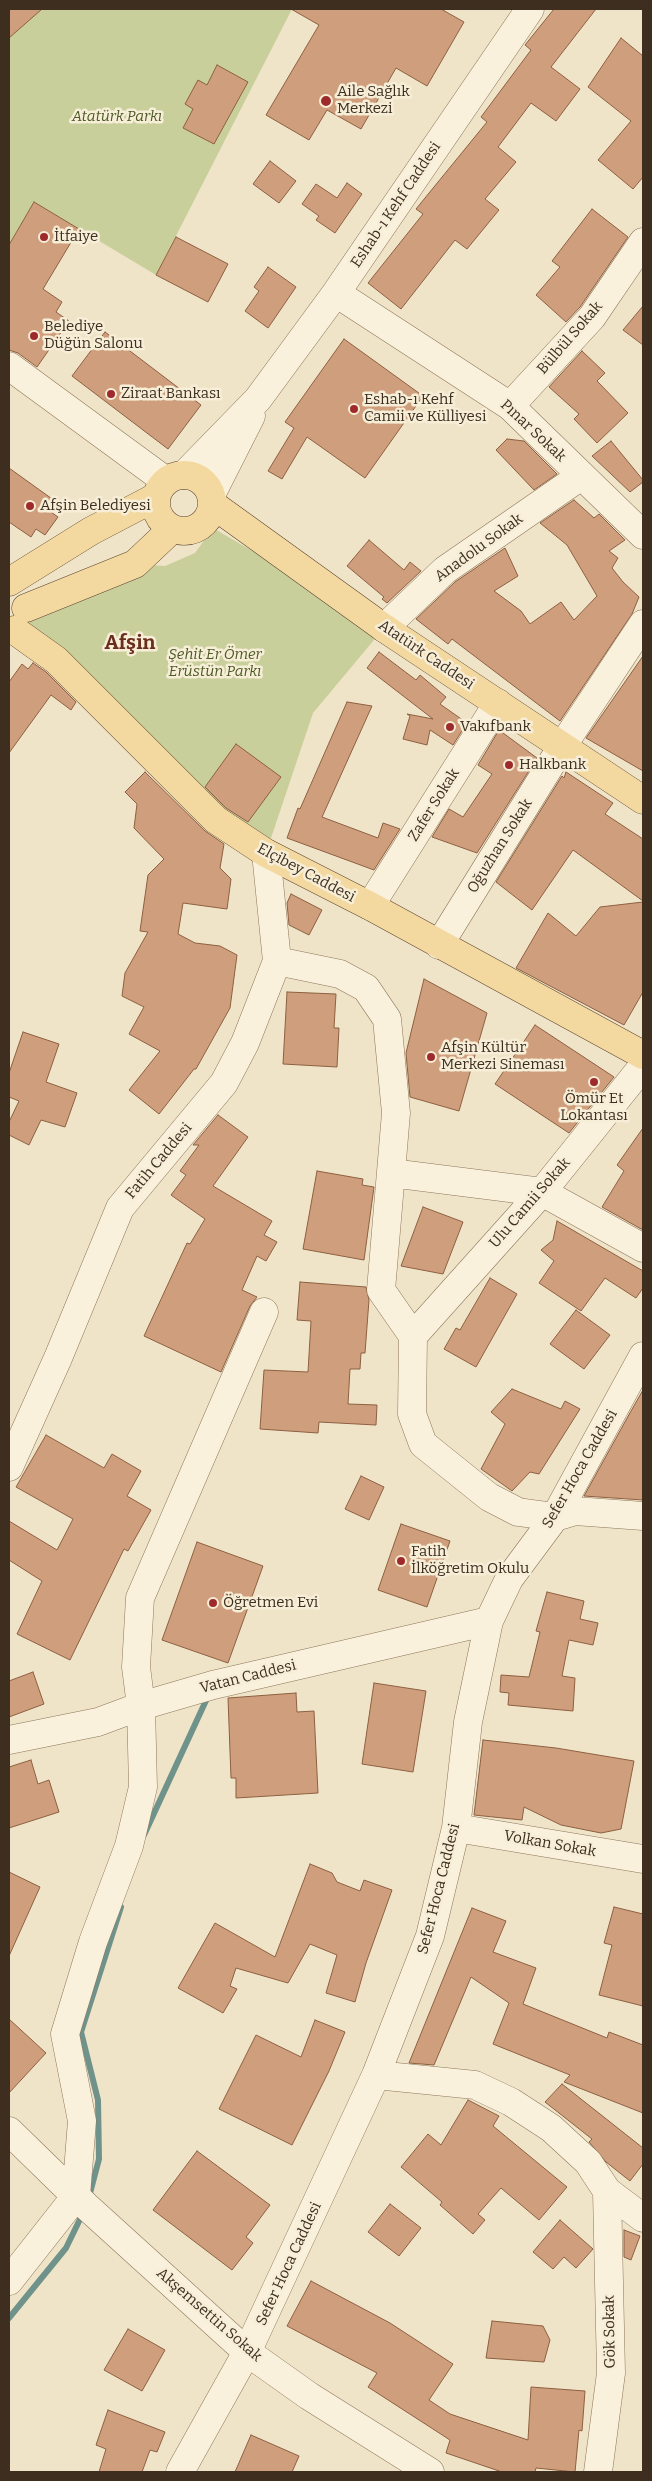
<!DOCTYPE html>
<meta charset="utf-8">
<style>
body{margin:0}
#map{position:relative;width:652px;height:2481px;overflow:hidden;background:#f0e4c8;font-family:Bitter,serif}
canvas{display:block}
.frame{position:absolute;inset:0;border:10px solid #3d2e20;pointer-events:none}
</style>
<div id="map">
<canvas width="652" height="2481"></canvas>
<div class="frame"></div>
</div>
<script>
const ctx = document.querySelector('canvas').getContext('2d');
ctx.lineJoin = 'round';
function paint(path, color) {
  ctx.fillStyle = color;
  ctx.fill(path, 'evenodd');
}
function toPath(rows) {
  const path = new Path2D();
  for (const r of rows) {
    if (r.length === 3) {
      path.moveTo(r[0] + r[2], r[1]);
      path.arc(r[0], r[1], r[2], 0, 2 * Math.PI);
      continue;
    }
    path.moveTo(r[0], r[1]);
    for (let i = 2; i < r.length; i += 2) path.lineTo(r[i], r[i + 1]);
  }
  return path;
}
function trace(path, color, width, dash) {
  ctx.strokeStyle = color;
  ctx.lineWidth = width;
  ctx.lineCap = dash ? 'butt' : 'round';
  ctx.setLineDash(dash || []);
  ctx.stroke(path);
}
function drawText(font, color, halo, rows, align = 'center') {
  ctx.font = font + ' Bitter,serif';
  ctx.lineWidth = 5;
  ctx.setLineDash([]);
  ctx.textBaseline = 'middle';
  ctx.strokeStyle = halo;
  ctx.fillStyle = color;
  for (const [text, x, y, turn = 0] of rows) {
    ctx.save();
    ctx.translate(x, y);
    ctx.rotate((+turn || 0) * Math.PI / 180);
    ctx.textAlign = isNaN(turn) ? turn : align;
    if (halo) ctx.strokeText(text, 0, 0);
    ctx.fillText(text, 0, 0);
    ctx.restore();
  }
}
const green = toPath([
 [9,9,292,9,156,275,34,202,9,245],
 [213,528,384,628,313,713,266,853,20,624,135,564,165,566,195,553]
]);
const stream = toPath([
 [144,1835,209,1694],
 [89,2197,99,2159,98,2100,81,2032,121,1907],
 [9,2318,66,2248,84,2211]
]);
const building = toPath([
 [9,9,42,9,9,38,9,9],
 [291,9,441,9,464,22,427,86,396,68,361,129,327,110,309,140,266,115,319,25,291,9],
 [554,9,596,9,551,67,580,89,556,121,531,103,498,147,516,162,485,199,499,210,467,249,455,240,401,309,368,283,423,214,416,209,487,122,481,117,531,50,525,45,554,9],
 [621,38,643,56,643,177,633,189,598,160,631,121,588,87,621,38],
 [217,65,248,82,214,144,183,128,193,109,185,104,198,80,207,85,217,65],
 [270,161,296,181,279,203,253,184,270,161],
 [347,183,362,194,335,233,316,220,319,216,302,204,316,184,337,198,347,183],
 [34,202,79,229,43,289,62,302,56,312,69,321,37,367,18,353,9,350,9,245,34,202],
 [592,209,628,237,580,307,566,322,536,295,560,267,552,261,592,209],
 [176,237,228,264,208,302,156,275,176,237],
 [268,267,296,287,268,328,245,311,259,291,254,287,268,267],
 [643,306,643,345,623,330,643,306],
 [105,332,201,405,168,449,72,376,105,332],
 [344,339,423,396,365,478,307,437,282,479,268,471,294,428,285,422,344,339],
 [582,351,605,373,597,381,628,413,597,443,574,419,579,414,549,387,582,351],
 [507,439,524,441,557,474,534,490,496,450,507,439],
 [611,441,643,480,643,482,630,492,592,456,611,441],
 [9,468,55,501,48,510,58,517,45,535,36,529,31,537,9,522,9,468],
 [574,500,594,518,599,514,625,540,609,551,618,558,612,568,623,582,639,597,632,614,560,721,452,639,448,644,416,619,455,582,505,548,518,576,494,591,521,611,530,624,561,602,574,620,597,596,567,545,540,523,574,500],
 [369,540,404,570,410,562,421,571,387,603,382,599,384,597,347,566,369,540],
 [379,652,416,680,420,675,446,697,440,704,467,723,453,745,430,730,427,745,403,739,410,716,407,714,433,719,367,668,379,652],
 [643,656,643,771,586,738,643,656],
 [33,663,46,672,76,702,71,710,51,695,9,753,9,682,22,664,28,669,33,663],
 [347,702,372,706,322,817,378,838,383,823,400,829,374,870,287,838,298,808,300,809,347,702],
 [499,730,537,758,477,853,432,837,449,809,463,817,492,774,478,765,499,730],
 [236,744,281,777,248,822,226,808,205,787,236,744],
 [145,772,205,831,224,844,220,868,231,879,227,909,183,903,178,934,195,943,220,946,237,955,230,1008,196,1069,194,1069,159,1114,129,1090,160,1051,129,1034,144,1007,122,996,125,973,148,932,140,931,148,875,164,859,134,828,137,804,125,792,145,772],
 [566,772,613,803,605,814,643,839,643,901,573,850,532,910,496,882,562,776,564,778,566,772],
 [291,894,322,910,309,935,289,925,287,903,291,894],
 [643,902,643,992,624,1025,516,968,548,913,576,936,600,907,643,902],
 [424,979,487,1013,459,1111,410,1097,406,1053,424,979],
 [287,992,336,994,334,1028,339,1028,337,1067,283,1064,287,992],
 [535,1025,614,1077,569,1133,495,1084,535,1025],
 [23,1032,59,1044,46,1082,77,1093,65,1127,41,1120,29,1145,9,1135,9,1122,19,1101,9,1097,9,1073,23,1032],
 [218,1115,248,1137,213,1186,272,1221,264,1235,277,1242,266,1261,257,1256,242,1290,257,1297,250,1306,221,1372,144,1336,187,1243,190,1244,205,1219,171,1195,186,1175,180,1171,199,1145,193,1145,218,1115],
 [643,1128,643,1230,602,1207,624,1171,617,1165,643,1128],
 [317,1171,363,1179,362,1185,374,1187,364,1260,303,1249,317,1171],
 [423,1207,463,1222,443,1274,401,1266,423,1207],
 [557,1221,643,1271,643,1288,636,1298,605,1278,581,1311,539,1283,554,1261,541,1250,553,1240,557,1221],
 [490,1278,517,1294,476,1367,444,1349,456,1328,460,1330,490,1278],
 [300,1282,366,1287,369,1300,365,1353,361,1353,360,1369,350,1369,348,1404,377,1405,376,1425,319,1422,318,1433,260,1429,264,1370,308,1372,311,1321,297,1320,300,1282],
 [576,1310,610,1335,584,1369,550,1344,576,1310],
 [512,1389,561,1409,565,1401,580,1409,539,1474,530,1472,512,1491,481,1469,505,1424,491,1412,512,1389],
 [643,1390,643,1500,584,1496,631,1411,643,1390],
 [46,1435,104,1468,112,1454,141,1471,127,1496,151,1510,128,1551,124,1549,70,1660,17,1634,42,1581,9,1560,9,1521,57,1550,73,1519,16,1487,46,1435],
 [361,1476,384,1487,369,1520,345,1509,361,1476],
 [401,1524,450,1541,427,1607,378,1590,401,1524],
 [197,1542,263,1566,228,1663,162,1640,197,1542],
 [547,1592,584,1601,580,1619,598,1623,593,1645,569,1640,562,1676,575,1678,573,1711,508,1705,509,1693,500,1692,501,1675,529,1677,540,1632,536,1631,547,1592],
 [33,1672,44,1704,9,1717,9,1681,33,1672],
 [374,1683,426,1691,413,1772,362,1764,374,1683],
 [296,1693,297,1712,314,1711,318,1793,236,1798,236,1778,231,1778,228,1698,296,1693],
 [483,1740,556,1748,634,1761,621,1829,601,1833,561,1825,524,1807,522,1820,474,1815,483,1740],
 [31,1760,38,1784,49,1780,59,1812,9,1828,9,1767,31,1760],
 [310,1864,332,1873,337,1882,360,1891,364,1880,392,1890,366,1963,355,2002,326,1993,337,1955,310,1944,288,1983,236,1968,230,1986,237,1989,223,2013,178,1988,215,1923,275,1957,310,1864],
 [9,1872,40,1887,9,1956,9,1872],
 [614,1907,643,1914,643,2006,599,1995,612,1945,604,1943,614,1907],
 [472,1908,506,1921,493,1952,536,1968,523,2004,607,2038,609,2032,643,2045,643,2113,564,2082,570,2075,493,2044,509,2003,471,1977,434,2065,409,2063,472,1908],
 [9,2019,46,2053,9,2093,9,2019],
 [315,2020,345,2032,329,2071,292,2145,219,2109,256,2035,301,2057,315,2020],
 [562,2084,643,2148,643,2164,630,2181,606,2162,589,2142,592,2139,545,2102,562,2084],
 [468,2100,499,2116,493,2126,567,2187,539,2220,501,2188,478,2214,485,2220,473,2234,440,2205,442,2202,401,2167,428,2134,441,2145,468,2100],
 [197,2151,270,2205,246,2237,253,2243,232,2270,153,2210,197,2151],
 [390,2204,421,2228,399,2256,368,2232,390,2204],
 [560,2220,593,2249,576,2268,564,2257,553,2269,533,2252,560,2220],
 [624,2230,640,2236,631,2260,624,2257,624,2230],
 [311,2281,390,2323,453,2364,429,2400,450,2414,528,2440,531,2387,585,2391,582,2431,579,2430,575,2472,536,2468,535,2472,502,2472,446,2453,450,2440,368,2387,377,2373,287,2326,311,2281],
 [492,2321,543,2326,550,2340,544,2362,486,2358,492,2321],
 [128,2329,165,2350,142,2391,104,2370,128,2329],
 [108,2410,165,2432,157,2452,150,2450,142,2472,99,2472,106,2449,96,2445,108,2410],
 [251,2435,299,2456,292,2472,235,2472,251,2435]
]);
const minor = toPath([
 [336,293,510,406,643,535],
 [9,366,166,481],
 [510,406,592,317,643,242],
 [184,475,258,399,336,293,530,9],
 [211,495,251,416],
 [384,628,445,570,581,476],
 [370,906,498,703],
 [439,945,561,748,643,624],
 [277,961,340,974,366,988,387,1019,396,1113,381,1290,413,1336,412,1414,423,1444,489,1497,518,1512,555,1517,575,1511,643,1516],
 [391,1173,542,1192,643,1248],
 [413,1336,542,1192,643,1066],
 [9,1467,58,1358,120,1208,224,1083,245,1043,277,961,266,853],
 [9,1740,98,1722,141,1706,213,1685,489,1621],
 [456,1828,643,1859],
 [376,2075,475,2085,511,2102,551,2128,588,2162,607,2191,643,2218],
 [9,2131,86,2206,247,2352,309,2396,430,2472],
 [9,2281,76,2196,82,2121,65,2034,93,1942,129,1846,143,1787,141,1706,136,1667,140,1598,264,1312],
 [180,2472,247,2352,376,2075,430,1936,456,1828,468,1722,489,1621,509,1579,555,1517,643,1356],
 [598,2472,611,2373,607,2191]
]);
const major = toPath([
 [184,503,28],
 [212,504,384,628,643,800],
 [9,582,91,531,156,497],
 [26,608,135,564,172,529],
 [14,630,56,660,216,820,266,853,370,906,643,1055]
]);
const markers = [
 [326,101,6,"#9e2a2b"],
 [44,237,5,"#9e2a2b"],
 [34,336,5,"#9e2a2b"],
 [111,394,5,"#9e2a2b"],
 [354,409,5,"#9e2a2b"],
 [30,506,5,"#9e2a2b"],
 [450,727,5,"#9e2a2b"],
 [509,765,5,"#9e2a2b"],
 [431,1057,5,"#9e2a2b"],
 [594,1082,5,"#9e2a2b"],
 [401,1561,5,"#9e2a2b"],
 [213,1603,5,"#9e2a2b"]
];
const poiNames = [
 ["Aile Sağlık",337,92],
 ["Merkezi",337,109],
 ["İtfaiye",54,237],
 ["Belediye",44,327],
 ["Düğün Salonu",44,344],
 ["Ziraat Bankası",121,394],
 ["Eshab-ı Kehf",364,400],
 ["Camii ve Külliyesi",364,417],
 ["Afşin Belediyesi",40,506],
 ["Vakıfbank",460,727],
 ["Halkbank",519,765],
 ["Afşin Kültür",441,1048],
 ["Merkezi Sineması",441,1065],
 ["Ömür Et",594,1099,"center"],
 ["Lokantası",594,1116,"center"],
 ["Fatih",411,1552],
 ["İlköğretim Okulu",411,1569],
 ["Öğretmen Evi",223,1603]
];
const parkNames = [
 ["Atatürk Parkı",117,117],
 ["Şehit Er Ömer",215,655],
 ["Erüstün Parkı",215,672]
];
const streetNames = [
 ["Eshab-ı Kehf Caddesi",396,205,-56],
 ["Bülbül Sokak",570,338,-49],
 ["Pınar Sokak",533,431,43],
 ["Anadolu Sokak",479,548,-36],
 ["Atatürk Caddesi",426,655,34],
 ["Zafer Sokak",434,805,-58],
 ["Oğuzhan Sokak",500,846,-58],
 ["Elçibey Caddesi",306,873,28],
 ["Fatih Caddesi",159,1161,-50],
 ["Ulu Camii Sokak",530,1203,-49],
 ["Sefer Hoca Caddesi",580,1469,-60],
 ["Vatan Caddesi",248,1677,-14],
 ["Volkan Sokak",550,1844,10],
 ["Sefer Hoca Caddesi",439,1889,-76],
 ["Sefer Hoca Caddesi",289,2264,-65],
 ["Akşemsettin Sokak",209,2315,41],
 ["Gök Sokak",610,2332,-91]
];
const districtNames = [
 ["Afşin",130,643]
];
paint(green, '#c9cf9b');
trace(stream, '#6f938a', 6);
paint(building, '#cf9f7d');
trace(building, '#8d5f41', 1);
trace(minor, '#8d765c', 29);
trace(major, '#5b4430', 29);
trace(minor, '#faf1dc', 28);
trace(major, '#f3d9a0', 28);
for (const [x, y, r, color] of markers) {
  const dot = new Path2D();
  dot.arc(x, y, r, 0, 2 * Math.PI);
  ctx.fillStyle = color;
  ctx.fill(dot);
  trace(dot, '#f7eed8', 2);
}
drawText('15px', '#3d2e20', '#f7eed8', poiNames, 'left');
drawText('italic 15px', '#4d5a26', '#f7eed8', parkNames);
drawText('15px', '#3d2e20', '#f7eed8', streetNames);
drawText('bold 20px', '#6b2e1e', '#f7eed8', districtNames);
</script>
